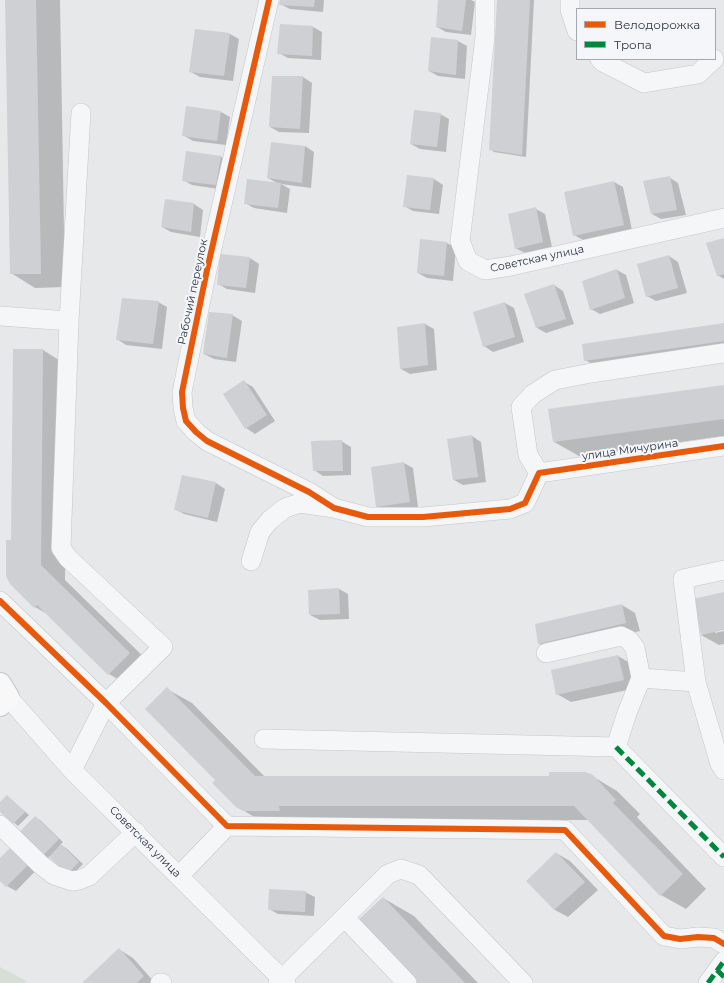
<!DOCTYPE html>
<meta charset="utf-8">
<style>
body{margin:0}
#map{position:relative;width:724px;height:983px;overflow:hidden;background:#e6e8ea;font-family:Montserrat,sans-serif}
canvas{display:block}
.legend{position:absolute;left:576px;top:8px;width:140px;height:52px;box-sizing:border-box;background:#f4f6f9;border:1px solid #a4a8b1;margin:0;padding:5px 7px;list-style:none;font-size:12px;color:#2b3445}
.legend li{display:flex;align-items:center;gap:8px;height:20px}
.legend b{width:20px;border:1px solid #a4a8b1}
</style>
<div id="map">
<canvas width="724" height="983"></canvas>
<ul class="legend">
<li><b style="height:5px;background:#e8590c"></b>Велодорожка</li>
<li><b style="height:5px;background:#00873e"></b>Тропа</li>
</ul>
</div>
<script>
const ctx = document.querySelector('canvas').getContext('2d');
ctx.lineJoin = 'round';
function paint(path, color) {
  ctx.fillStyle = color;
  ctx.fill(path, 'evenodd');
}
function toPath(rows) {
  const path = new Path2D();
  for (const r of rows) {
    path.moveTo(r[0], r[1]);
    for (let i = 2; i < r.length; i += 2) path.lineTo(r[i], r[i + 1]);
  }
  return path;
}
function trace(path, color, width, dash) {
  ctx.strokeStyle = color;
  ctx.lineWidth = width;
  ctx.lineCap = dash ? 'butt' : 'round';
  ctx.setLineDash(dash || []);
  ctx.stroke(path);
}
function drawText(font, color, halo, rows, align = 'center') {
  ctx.font = font + ' Montserrat,sans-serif';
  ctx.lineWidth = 4;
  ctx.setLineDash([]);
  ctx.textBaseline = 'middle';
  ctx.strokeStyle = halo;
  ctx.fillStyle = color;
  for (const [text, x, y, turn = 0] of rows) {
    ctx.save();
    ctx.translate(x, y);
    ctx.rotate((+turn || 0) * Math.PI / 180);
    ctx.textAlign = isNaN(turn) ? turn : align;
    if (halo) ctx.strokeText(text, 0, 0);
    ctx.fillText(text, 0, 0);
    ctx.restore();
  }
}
const green = toPath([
 [0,967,26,981,25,983,0,983]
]);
const shadow = toPath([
 [6,0,60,0,65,287,35,288,11,273],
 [281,0,324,0,323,12,290,9,280,4],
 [439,0,471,0,475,2,471,35,446,32,437,27],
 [498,0,534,0,526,157,494,152,490,149],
 [313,27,322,32,321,60,288,58,279,53],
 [230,34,239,39,233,81,200,77,191,72],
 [432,38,458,41,467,46,465,79,438,76,429,71],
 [273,77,303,77,312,83,309,133,279,132,270,127],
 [221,112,230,117,226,145,193,141,183,135],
 [440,114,449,119,446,152,420,149,411,144],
 [305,146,314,152,311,188,281,184,290,189,287,213,254,208,245,203,277,183,268,178],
 [220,156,229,162,225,190,192,185,183,180],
 [669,177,678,183,686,215,661,219,652,214],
 [434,179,443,185,439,214,413,211,404,206],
 [614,182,623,187,632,230,583,240,574,235,565,193],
 [166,200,194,204,203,210,200,237,171,232,162,227],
 [536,209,545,214,552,247,525,253,515,248],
 [724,239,724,279,717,275],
 [421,240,447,243,456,248,453,281,427,278,418,273],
 [669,256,678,262,687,293,656,301,647,296],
 [250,258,259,264,255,293,227,289,218,284],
 [617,270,626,275,634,303,600,314,591,309],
 [554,285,563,291,574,324,546,333,537,328],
 [158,302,167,307,162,349,126,345,117,339],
 [505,303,514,308,524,342,493,352,484,346],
 [232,315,242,321,236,362,214,359,204,354],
 [425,324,434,329,437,370,410,374,401,369],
 [724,324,724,354,603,370,585,360],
 [43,350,67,365,65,580,154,667,133,688,109,674,49,615,35,607,12,541],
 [244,382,253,387,275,421,255,434,246,428,224,395],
 [724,386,724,436,579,456,554,442],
 [472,436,481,442,486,482,463,485,454,480],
 [341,441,351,447,351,475,323,476,314,470],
 [404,463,413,468,418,507,386,512,377,507],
 [216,483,225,489,217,522,184,514,175,509],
 [339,589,348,594,349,619,320,620,310,615],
 [724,593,724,629,715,631,715,633,724,631,724,644,719,645,701,635],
 [622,605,635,613,640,631,553,651,539,644],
 [618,656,632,664,637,688,571,702,557,694],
 [167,689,192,703,265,777,592,776,617,791,640,814,637,817,706,889,686,909,661,895,588,820,261,821,236,806,217,780],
 [7,796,29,815,18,826,0,810,0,804],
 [35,817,40,820,63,842,60,845,66,848,83,864,72,875,50,856,16,891,7,886,0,879,0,860,10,849],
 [556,853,570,861,598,890,568,917,555,910,528,881],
 [305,892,315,897,314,916,278,914,269,909],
 [383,898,414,916,478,983,416,983],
 [120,950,133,958,155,983,84,983]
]);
const building = toPath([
 [5,0,36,0,41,274,10,274],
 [280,0,315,0,314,7,279,5],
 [438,0,466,0,462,31,436,27],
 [497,0,530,0,522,155,489,150],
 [280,24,313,26,312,56,277,54],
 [195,29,230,33,224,76,189,72],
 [431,37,458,40,456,75,428,71],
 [272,76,303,76,300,129,269,127],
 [186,106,221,111,217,141,182,136],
 [414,110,441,113,437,147,410,144],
 [271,142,305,146,302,183,267,178],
 [186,151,221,156,216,185,182,181],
 [407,175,434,178,430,210,403,207],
 [670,176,677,210,651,214,643,181],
 [247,179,281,183,278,208,244,204],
 [614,181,624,225,573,236,564,192],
 [165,199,194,203,191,232,161,227],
 [536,207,543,242,515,249,508,214],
 [724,238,724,274,717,276,706,243],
 [420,239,447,242,444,276,417,273],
 [220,254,250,257,246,288,217,285],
 [669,255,678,288,646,297,637,264],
 [617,269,625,298,590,310,582,281],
 [554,284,566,319,536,328,524,294],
 [122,298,159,301,153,344,116,340],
 [505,302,515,337,483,347,473,312],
 [209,312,233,314,227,358,203,354],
 [425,323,428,365,400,369,397,327],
 [724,323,724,341,584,361,582,344],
 [13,349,43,349,41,565,130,653,108,675,37,605,34,608,10,584,6,576,6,540,11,540],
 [244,380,267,415,245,429,223,394],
 [724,385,724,419,553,442,548,409],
 [472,435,478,477,453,480,447,439],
 [342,440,343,471,313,471,311,441],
 [404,462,410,502,376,507,371,467],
 [182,475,216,482,208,518,174,510],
 [339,588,340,614,309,615,308,590],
 [724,592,724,630,701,635,693,599],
 [622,604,626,623,538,644,535,624],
 [618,655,624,680,556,695,551,670],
 [167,687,255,776,549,776,549,772,585,772,593,775,616,800,613,803,683,874,660,896,574,806,279,806,280,811,243,811,236,807,212,783,215,780,145,709],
 [7,795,25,812,13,824,0,812,0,802],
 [35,816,59,839,31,868,28,865,6,887,0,881,0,858,10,848,7,845],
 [61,844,79,862,67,874,49,857],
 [556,852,585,882,554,910,526,881],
 [269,889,306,891,305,912,268,910],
 [383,897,465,983,414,983,356,922],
 [119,948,144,976,137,983,82,983]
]);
const minor = toPath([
 [269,0,207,270,182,392,183,408,186,421,196,432,207,441,309,492,334,508],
 [485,0,485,37,460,241,468,261,485,270,511,266,724,218],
 [570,0,570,10,577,31],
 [600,59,603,62,644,83,698,74,714,59],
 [0,316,69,321],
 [539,473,528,455,521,407,533,394,555,380,591,373,724,353],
 [539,473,724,446],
 [251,561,260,532,270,520,285,508,300,503,334,508,368,517,423,517,510,509,525,503,539,473],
 [724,570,683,579,696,682,720,764,724,770],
 [0,601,106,703,227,826,565,830,664,936,680,939,698,937,714,938,724,944],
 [546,653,621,636,629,640,635,648,641,678,627,713,616,747],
 [641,678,696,682],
 [8,697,72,770,286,983],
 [264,739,616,747,724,857],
 [72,770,106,703,163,647,68,558,61,548,69,321,81,113],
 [0,825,41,865,54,875,72,881,79,880,89,876,136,832],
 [179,876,227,826],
 [345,918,407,983],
 [160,983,162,983],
 [278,983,388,874,401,869,419,875,523,983],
 [708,983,724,961]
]);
const major = toPath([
 [0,684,8,697,0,705]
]);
const quiet = toPath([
 [616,747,724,857],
 [717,970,724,977],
 [708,983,724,961]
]);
const cycleway = toPath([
 [269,0,207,270,182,392,183,408,186,421,196,432,207,441,309,492,334,508,368,517,423,517,510,509,525,503,539,473,724,446],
 [0,601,106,703,227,826,565,830,664,936,680,939,698,937,714,938,724,944]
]);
const streetNames = [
 ["Советская улица",537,259,-12],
 ["Рабочий переулок",193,292,-78],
 ["улица Мичурина",630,450,-8],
 ["Советская улица",145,842,45]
];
paint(green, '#d6ded6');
paint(shadow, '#0003');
paint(building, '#ced0d3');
trace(minor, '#c4c6c8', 20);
trace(major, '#c2c5c8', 24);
trace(minor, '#f5f6f7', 19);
trace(major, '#f8f8f8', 22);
trace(quiet, '#00873e', 5, [10, 5]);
trace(cycleway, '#e8590c', 6);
drawText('11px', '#2b3445', '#f4f6f9', streetNames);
</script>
